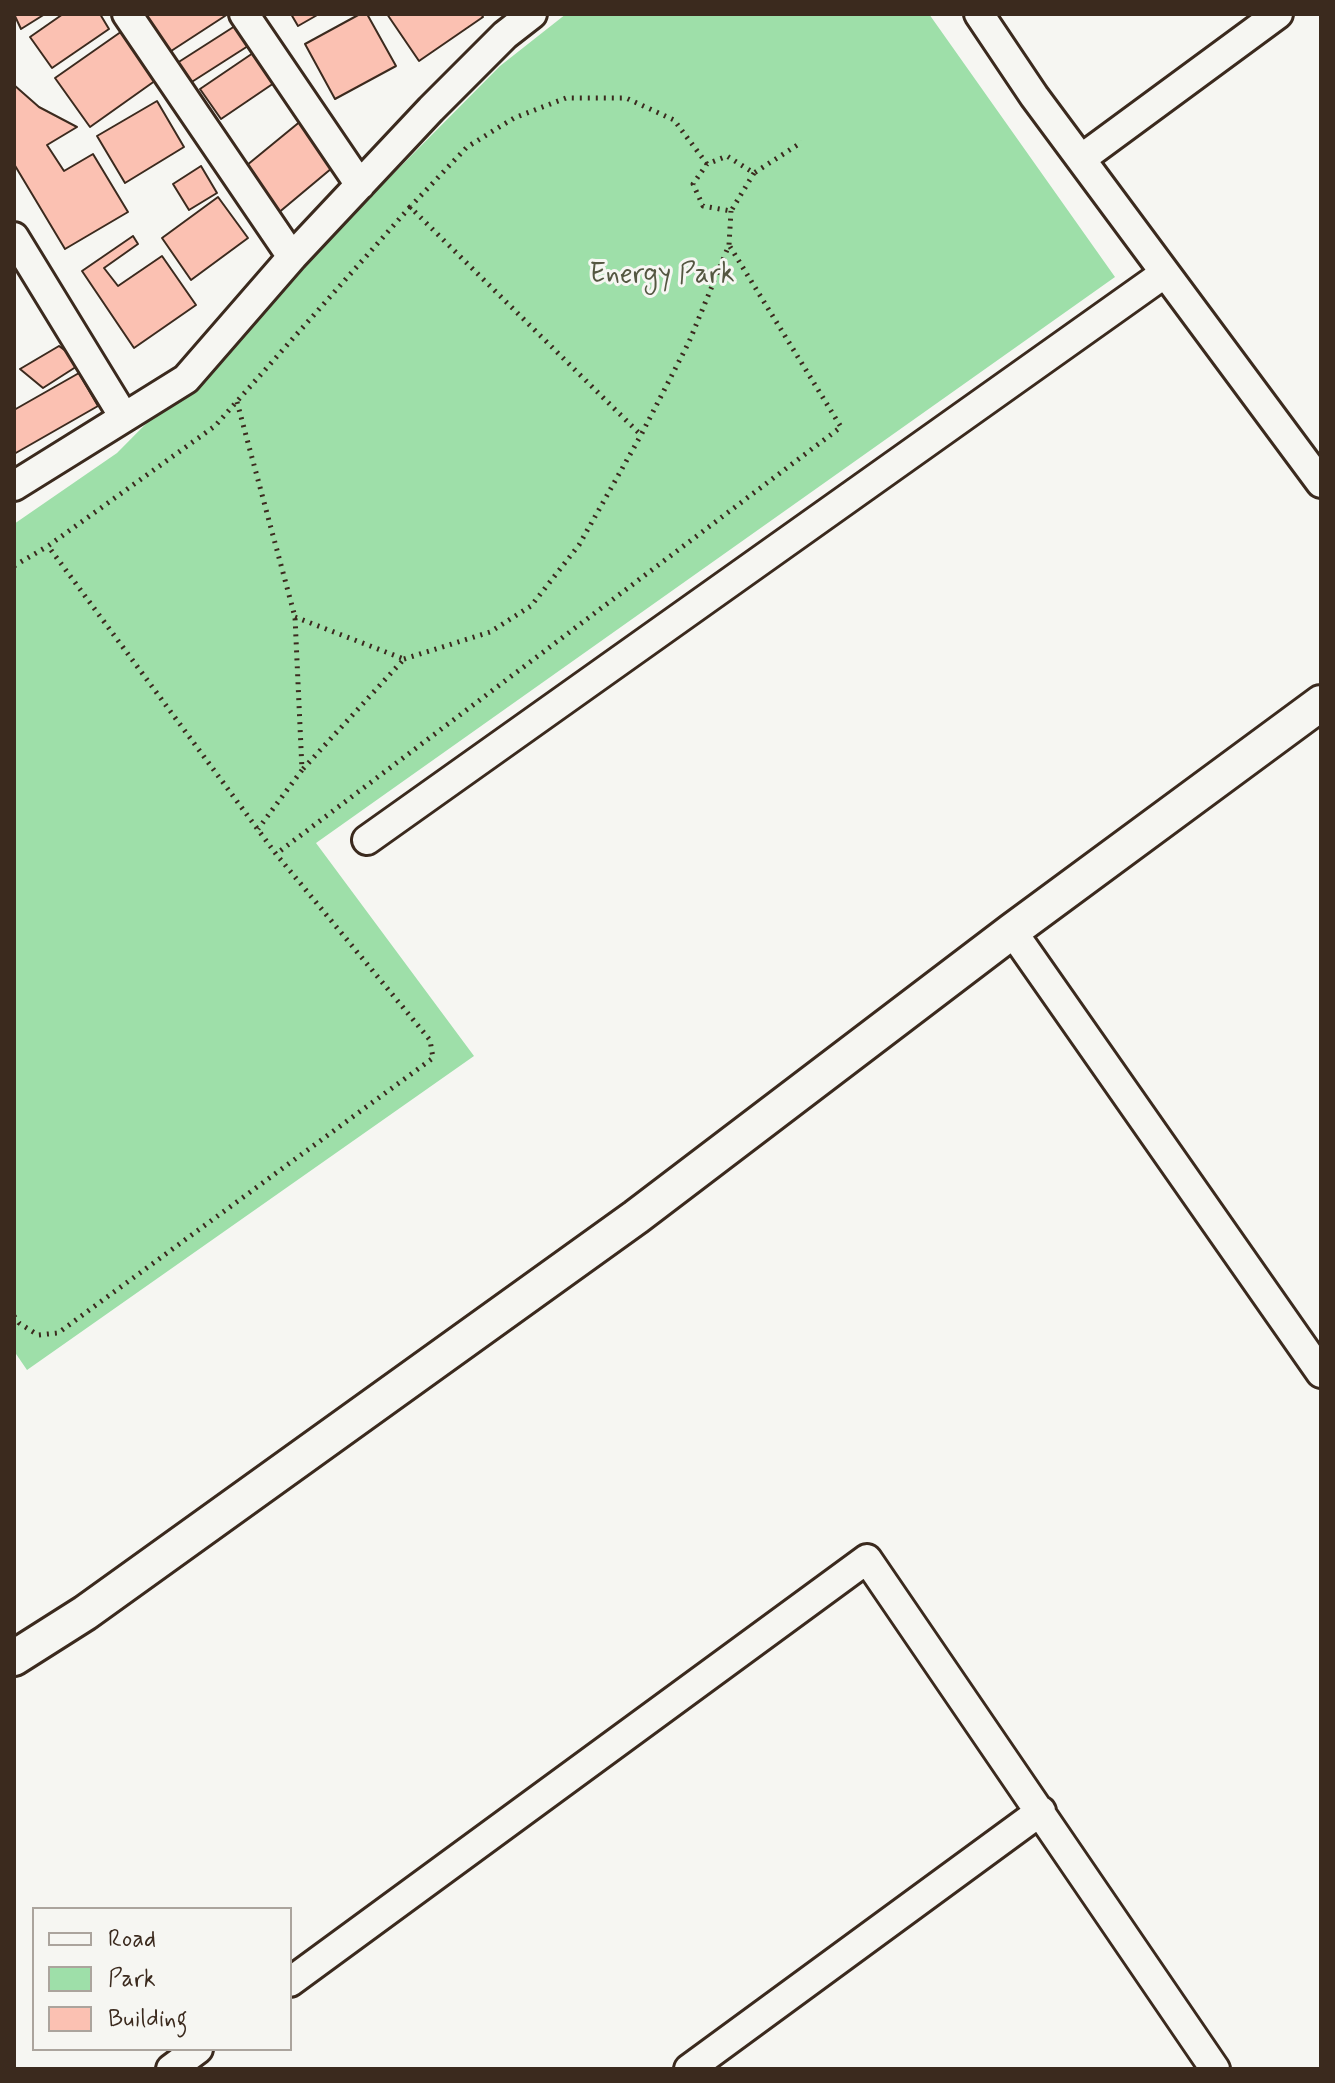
<!DOCTYPE html>
<style>
body{margin:0}
#map{position:relative;width:1335px;height:2083px;overflow:hidden;background:#f6f6f2;font-family:Mynerve,sans-serif}
canvas{display:block}
.frame{position:absolute;inset:0;border:16px solid #3b2a1e;pointer-events:none}
.legend{position:absolute;left:32px;top:1907px;width:260px;height:144px;box-sizing:border-box;background:#f6f6f2;border:2px solid #aba49d;margin:0;padding:10px 14px;list-style:none;font-size:24px;color:#3b2a1e}
.legend li{display:flex;align-items:center;gap:16px;height:40px}
.legend b{width:40px;border:2px solid #aba49d}
</style>
<div id="map">
<canvas width="1335" height="2083"></canvas>
<div class="frame"></div>
<ul class="legend">
<li><b style="height:10px;background:#f6f6f2"></b>Road</li>
<li><b style="height:22px;background:#9edfa9"></b>Park</li>
<li><b style="height:22px;background:#fbc1b2"></b>Building</li>
</ul>
</div>
<script>
const ctx = document.querySelector('canvas').getContext('2d');
ctx.lineJoin = 'round';
function paint(path, color) {
  ctx.fillStyle = color;
  ctx.fill(path, 'evenodd');
}
function toPath(rows) {
  const path = new Path2D();
  for (const r of rows) {
    path.moveTo(r[0], r[1]);
    for (let i = 2; i < r.length; i += 2) path.lineTo(r[i], r[i + 1]);
  }
  return path;
}
function trace(path, color, width, dash) {
  ctx.strokeStyle = color;
  ctx.lineWidth = width;
  ctx.lineCap = dash ? 'butt' : 'round';
  ctx.setLineDash(dash || []);
  ctx.stroke(path);
}
function drawText(font, color, halo, rows, align = 'center') {
  ctx.font = font + ' Mynerve,sans-serif';
  ctx.lineWidth = 6;
  ctx.setLineDash([]);
  ctx.textBaseline = 'middle';
  ctx.strokeStyle = halo;
  ctx.fillStyle = color;
  for (const [text, x, y, turn = 0] of rows) {
    ctx.save();
    ctx.translate(x, y);
    ctx.rotate((+turn || 0) * Math.PI / 180);
    ctx.textAlign = isNaN(turn) ? turn : align;
    if (halo) ctx.strokeText(text, 0, 0);
    ctx.fillText(text, 0, 0);
    ctx.restore();
  }
}
const green = toPath([
 [566,14,929,14,1115,277,316,843,474,1056,27,1370,14,1351,14,524,117,453,500,66]
]);
const building = toPath([
 [14,14,45,14,21,29,14,14],
 [63,14,100,14,109,29,52,68,30,37,63,14],
 [139,14,228,14,165,55,139,14],
 [291,14,319,14,298,26,291,14],
 [360,14,367,14,396,66,335,99,305,44,360,14],
 [387,14,481,14,483,17,419,61,387,14],
 [235,26,248,46,187,85,174,65,235,26],
 [125,29,159,78,90,127,55,78,125,29],
 [256,51,277,81,221,119,200,89,256,51],
 [14,85,39,107,77,127,47,145,64,171,93,154,128,212,65,249,14,164,14,85],
 [157,101,184,147,125,183,97,136,157,101],
 [302,120,338,163,277,214,241,170,302,120],
 [201,166,217,193,189,210,173,184,201,166],
 [218,197,248,238,191,280,162,238,218,197],
 [133,236,138,244,104,268,118,286,162,256,196,305,134,348,82,271,133,236],
 [59,346,82,363,43,388,20,369,59,346],
 [79,373,98,406,14,454,14,410,79,373]
]);
const path = toPath([
 [707,164,674,120,626,98,566,98,514,118,467,147,410,207,641,435,689,342,729,245,731,211],
 [754,173,731,211,703,206,693,184,707,164,727,156,754,173,802,142],
 [410,207,215,426,48,546,276,854,841,427,729,245],
 [237,402,295,617,302,770,258,829],
 [14,566,48,546],
 [295,617,404,659,302,770],
 [404,659,490,632,531,606,579,545,641,435],
 [14,1316,19,1323,38,1335,58,1333,433,1058,430,1040,276,854]
]);
const minor = toPath([
 [127,14,292,257],
 [244,14,360,185],
 [979,14,1034,96,1321,483],
 [1081,159,1278,14],
 [14,237,124,417],
 [14,486,186,379,292,257,431,109,505,35,532,14],
 [367,840,1165,273],
 [1012,931,1321,1373],
 [290,1982,867,1559,1215,2069],
 [171,2069,198,2049],
 [689,2069,1041,1811]
]);
const tertiary = toPath([
 [14,1658,85,1613,636,1217,1012,931,1321,703]
]);
const parkNames = [
 ["Energy Park",662,276]
];
paint(green, '#9edfa9');
paint(building, '#fbc1b2');
trace(building, '#3b2a1e', 2);
trace(minor, '#3b2a1e', 34);
trace(tertiary, '#3b2a1e', 40);
trace(path, '#3b2a1e', 5, [2, 6]);
trace(minor, '#f6f6f2', 28);
trace(tertiary, '#f6f6f2', 34);
drawText('28px', '#545741', '#f6f6f2', parkNames);
</script>
